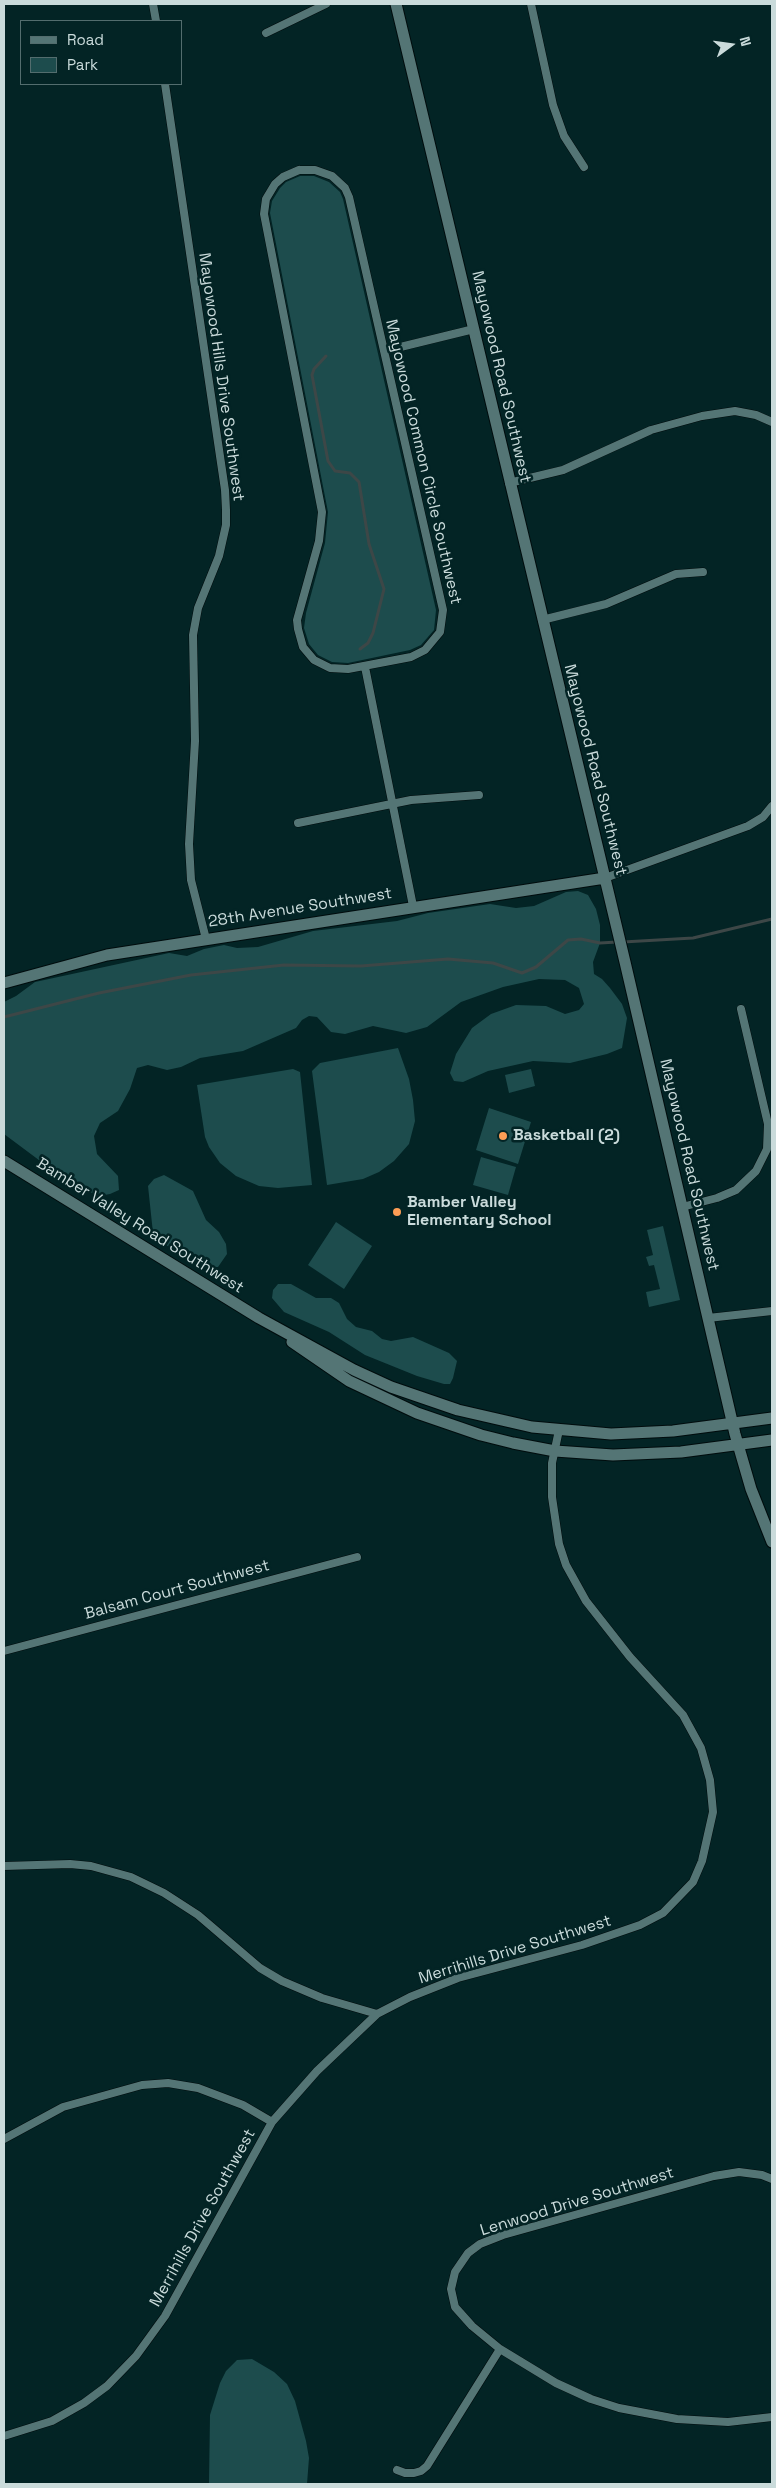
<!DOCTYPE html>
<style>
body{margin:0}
#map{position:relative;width:776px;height:2488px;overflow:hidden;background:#032425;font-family:"Space Grotesk",sans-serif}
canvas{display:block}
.frame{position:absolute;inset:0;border:5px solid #cadbdb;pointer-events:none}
.legend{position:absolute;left:20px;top:20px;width:162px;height:65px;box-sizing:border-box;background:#032425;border:1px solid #536d6e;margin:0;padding:6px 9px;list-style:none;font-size:15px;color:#cadbdb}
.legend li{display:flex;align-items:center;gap:10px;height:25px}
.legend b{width:25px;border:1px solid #536d6e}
.north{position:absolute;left:706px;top:20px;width:50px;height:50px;-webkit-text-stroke:4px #032425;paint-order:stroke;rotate:76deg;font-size:14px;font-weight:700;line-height:20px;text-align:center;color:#cadbdb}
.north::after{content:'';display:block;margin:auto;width:18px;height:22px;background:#cadbdb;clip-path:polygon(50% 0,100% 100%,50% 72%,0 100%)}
</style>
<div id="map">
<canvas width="776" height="2488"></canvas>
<div class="frame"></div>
<ul class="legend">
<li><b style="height:6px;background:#547575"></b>Road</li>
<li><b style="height:14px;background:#1d4c4d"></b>Park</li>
</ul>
<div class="north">N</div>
</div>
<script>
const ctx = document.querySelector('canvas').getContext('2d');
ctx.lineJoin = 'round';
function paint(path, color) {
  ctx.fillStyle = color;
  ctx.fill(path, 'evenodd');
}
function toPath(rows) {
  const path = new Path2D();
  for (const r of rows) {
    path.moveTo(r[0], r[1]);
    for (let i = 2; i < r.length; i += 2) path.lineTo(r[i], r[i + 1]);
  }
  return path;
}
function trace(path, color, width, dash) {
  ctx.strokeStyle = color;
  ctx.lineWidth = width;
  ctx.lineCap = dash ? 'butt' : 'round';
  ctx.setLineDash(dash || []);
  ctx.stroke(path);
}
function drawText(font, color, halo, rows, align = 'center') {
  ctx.font = font + ' "Space Grotesk",sans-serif';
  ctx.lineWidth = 5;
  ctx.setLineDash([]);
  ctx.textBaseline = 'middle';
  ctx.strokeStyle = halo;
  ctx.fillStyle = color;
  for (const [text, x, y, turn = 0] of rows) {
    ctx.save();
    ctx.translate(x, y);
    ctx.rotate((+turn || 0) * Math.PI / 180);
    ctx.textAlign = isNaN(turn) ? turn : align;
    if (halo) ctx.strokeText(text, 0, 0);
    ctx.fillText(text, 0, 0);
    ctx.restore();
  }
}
const green = toPath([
 [300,176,314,176,329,182,340,192,343,199,436,610,434,630,421,645,410,650,348,663,332,662,318,655,309,644,304,628,306,613,325,543,328,512,270,213,272,201,280,188,286,182],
 [578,891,588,895,596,909,600,925,600,943,593,962,594,974,602,979,610,988,622,1004,627,1018,622,1048,607,1054,570,1063,533,1061,488,1071,463,1082,454,1081,450,1073,456,1054,472,1028,491,1014,516,1005,546,1006,565,1014,579,1010,584,1004,579,988,565,980,539,979,503,987,461,1002,427,1027,406,1033,373,1026,345,1034,331,1032,317,1017,309,1016,302,1020,296,1028,243,1051,200,1058,181,1067,167,1070,148,1065,137,1068,130,1089,118,1111,100,1123,94,1136,97,1154,118,1176,119,1190,110,1194,99,1196,71,1184,4,1134,4,1002,16,996,35,982,169,953,187,956,204,949,224,945,237,948,258,947,313,931,397,921,428,913,490,904,516,908,534,906,566,892],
 [398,1048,409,1079,413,1100,415,1121,409,1144,394,1161,379,1172,363,1179,327,1185,312,1071,320,1063],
 [293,1069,300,1072,312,1185,278,1188,259,1186,236,1176,220,1163,209,1147,205,1137,197,1085],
 [531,1069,535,1086,509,1093,505,1075],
 [489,1108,531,1122,518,1164,476,1150],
 [481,1157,516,1167,508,1195,473,1185],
 [164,1175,193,1191,206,1220,219,1232,226,1244,227,1254,218,1267,209,1267,190,1261,163,1243,153,1233,148,1186,154,1179],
 [336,1222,372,1246,344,1289,308,1265],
 [663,1226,680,1300,649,1307,646,1292,660,1289,654,1265,649,1266,646,1257,653,1255,647,1230],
 [278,1284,291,1284,316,1298,331,1298,339,1303,347,1319,356,1327,372,1331,382,1339,391,1341,413,1337,449,1353,457,1361,453,1378,450,1384,444,1384,417,1376,365,1355,329,1332,284,1312,272,1298,273,1290],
 [252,2359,274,2372,287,2384,295,2401,306,2441,309,2458,307,2484,209,2484,210,2415,220,2383,226,2371,237,2360]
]);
const stream = toPath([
 [326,356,314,369,312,375,328,461,335,471,350,473,359,482,369,544,384,589,373,633,368,643,360,649],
 [623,942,693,938,772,919],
 [4,1017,99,993,191,975,284,965,361,966,448,959,493,963,522,973,536,967,568,940,581,939,600,943,617,942]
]);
const street = toPath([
 [153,4,156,21],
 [531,4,553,105,564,136,584,167],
 [266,33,326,4],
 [165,84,225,490,226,510,226,525,219,556,198,608,193,635,195,741,189,844,191,880,206,939],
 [299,170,315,170,332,176,345,188,349,197,443,610,440,632,425,650,411,657,348,669,330,668,314,660,303,647,298,629,297,620,319,541,322,512,264,214,266,199,275,184,283,177,299,170],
 [384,351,474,329],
 [509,483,563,470,651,430,702,416,735,411,756,415,772,422],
 [542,620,606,604,676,574,703,572],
 [365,667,413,906],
 [298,823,411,800,479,795],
 [605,878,748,826,763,817,772,806],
 [682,1207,717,1198,736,1190,756,1171,767,1149,768,1124,741,1009],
 [708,1318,772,1311],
 [4,1651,357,1557],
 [4,1866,70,1864,91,1866,131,1877,164,1893,198,1915,260,1968,282,1981,322,1998,377,2014],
 [4,2139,63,2107,142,2085,168,2083,198,2088,243,2105,272,2122],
 [772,2179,762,2175,739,2172,714,2176,503,2235,480,2244,468,2253,455,2272,451,2289,455,2307,472,2326,500,2349,556,2383,591,2399,619,2408,677,2419,728,2422,772,2417],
 [4,2436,52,2421,84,2403,107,2386,136,2356,165,2316,272,2122,317,2071,377,2014,410,1997,458,1978,582,1945,640,1925,663,1913,693,1882,702,1861,713,1812,710,1780,701,1748,683,1715,630,1657,586,1601,566,1565,559,1544,552,1497,552,1463,559,1430],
 [397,2470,405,2473,414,2473,421,2471,427,2466,500,2349]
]);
const secondary = toPath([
 [396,4,625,962,735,1434,751,1489,772,1542],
 [4,983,107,955,605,878],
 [4,1161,259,1318,354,1370,391,1387,458,1410,532,1427,611,1434,673,1431,772,1418],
 [292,1342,349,1381,417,1413,481,1435,513,1443,555,1451,613,1455,681,1452,772,1440]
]);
const markers = [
 [503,1136,5,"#fd9d55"],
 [397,1212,5,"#fd9d55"]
];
const streetNames = [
 ["Mayowood Hills Drive Southwest",221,377,82],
 ["Mayowood Road Southwest",501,377,77],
 ["Mayowood Common Circle Southwest",423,462,77],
 ["Mayowood Road Southwest",595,770,76],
 ["28th Avenue Southwest",300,908,-9],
 ["Mayowood Road Southwest",689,1165,77],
 ["Bamber Valley Road Southwest",140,1226,32],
 ["Balsam Court Southwest",177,1590,-15],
 ["Merrihills Drive Southwest",515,1950,-17],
 ["Lenwood Drive Southwest",577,2202,-17],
 ["Merrihills Drive Southwest",203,2218,-61]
];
const poiNames = [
 ["Basketball (2)",513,1136],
 ["Bamber Valley",407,1203],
 ["Elementary School",407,1221]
];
paint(green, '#1d4c4d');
trace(stream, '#3d4747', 3);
trace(street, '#000c0d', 9);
trace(secondary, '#000c0d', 13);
trace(street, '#547575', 8);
trace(secondary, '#547575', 11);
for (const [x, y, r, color] of markers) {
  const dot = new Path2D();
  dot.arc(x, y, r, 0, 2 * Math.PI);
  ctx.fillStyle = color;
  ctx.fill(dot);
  trace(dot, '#032425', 2);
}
drawText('16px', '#cadbdb', '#032425', streetNames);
drawText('bold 16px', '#cadbdb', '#032425', poiNames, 'left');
</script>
